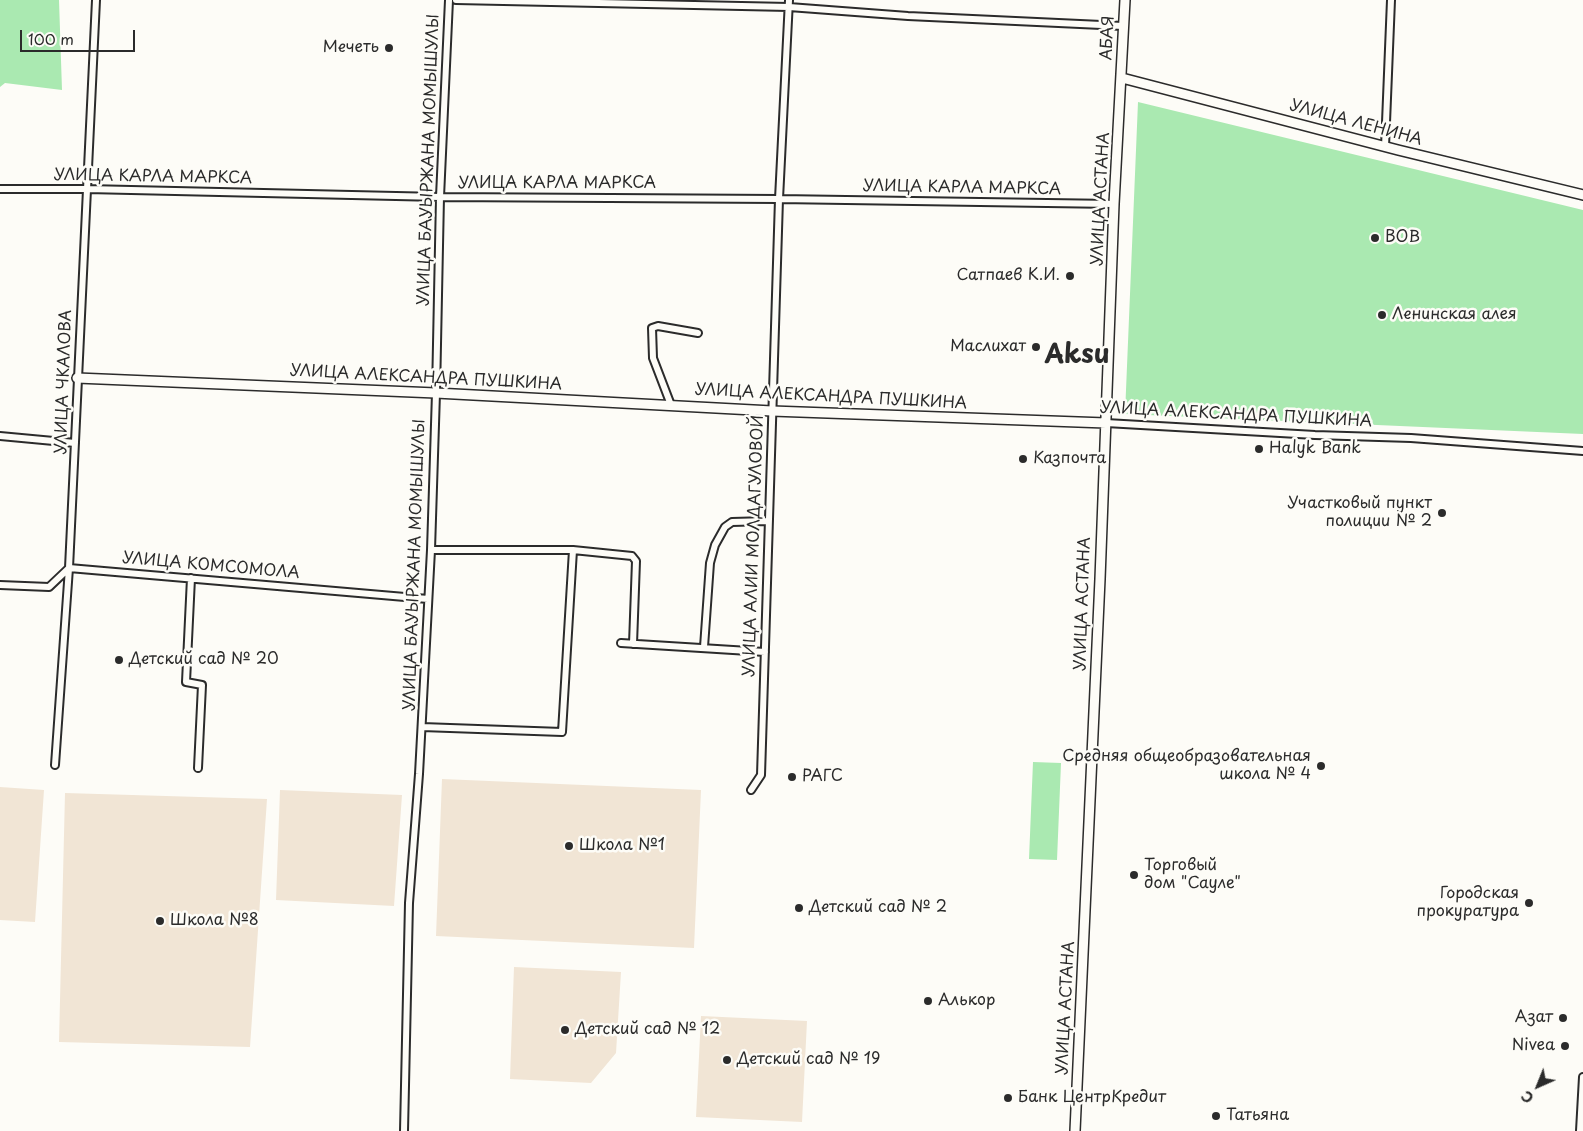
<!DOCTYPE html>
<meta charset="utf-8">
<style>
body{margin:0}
#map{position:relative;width:1583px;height:1131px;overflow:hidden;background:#fdfcf7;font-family:"Playpen Sans",sans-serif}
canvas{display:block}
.north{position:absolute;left:1513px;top:1061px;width:50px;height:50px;-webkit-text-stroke:4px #fdfcf7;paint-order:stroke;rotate:224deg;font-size:14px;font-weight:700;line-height:20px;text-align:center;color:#2b2b2b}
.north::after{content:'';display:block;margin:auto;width:18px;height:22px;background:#2b2b2b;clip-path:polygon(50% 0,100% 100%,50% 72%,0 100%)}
.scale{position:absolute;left:20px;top:30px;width:115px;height:22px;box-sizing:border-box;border:2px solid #2b2b2b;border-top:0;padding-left:6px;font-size:15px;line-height:18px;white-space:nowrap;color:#2b2b2b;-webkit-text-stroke:4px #fdfcf7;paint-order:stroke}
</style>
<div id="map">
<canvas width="1583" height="1131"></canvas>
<div class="north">С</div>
<div class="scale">100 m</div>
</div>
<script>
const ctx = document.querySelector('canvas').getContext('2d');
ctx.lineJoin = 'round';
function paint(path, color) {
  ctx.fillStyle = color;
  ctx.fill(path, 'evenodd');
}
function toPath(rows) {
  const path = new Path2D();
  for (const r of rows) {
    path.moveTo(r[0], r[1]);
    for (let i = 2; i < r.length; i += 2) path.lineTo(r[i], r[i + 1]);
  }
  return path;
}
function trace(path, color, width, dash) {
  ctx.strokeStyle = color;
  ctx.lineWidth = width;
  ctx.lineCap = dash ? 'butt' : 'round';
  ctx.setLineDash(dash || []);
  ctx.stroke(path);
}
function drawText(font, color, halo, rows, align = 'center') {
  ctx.font = font + ' "Playpen Sans",sans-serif';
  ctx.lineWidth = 5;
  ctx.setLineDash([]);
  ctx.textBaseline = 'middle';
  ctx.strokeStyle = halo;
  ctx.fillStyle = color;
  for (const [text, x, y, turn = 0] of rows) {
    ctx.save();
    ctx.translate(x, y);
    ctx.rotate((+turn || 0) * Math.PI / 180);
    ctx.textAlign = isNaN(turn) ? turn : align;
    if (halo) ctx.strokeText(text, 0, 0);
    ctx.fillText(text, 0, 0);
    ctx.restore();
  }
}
const built = toPath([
 [442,779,701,790,694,948,436,936],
 [0,787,44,790,35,922,0,920],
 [280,790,402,795,394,906,276,900],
 [65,793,267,799,250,1047,59,1042],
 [514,967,621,972,616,1053,591,1083,510,1079],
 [701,1016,807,1021,802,1122,696,1117]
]);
const green = toPath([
 [0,0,59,0,62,90,5,83,0,87],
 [1138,102,1583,210,1583,434,1125,414],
 [1033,762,1061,763,1057,860,1029,859]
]);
const street = toPath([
 [456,0,789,7,908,16,1123,26],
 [1385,147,1391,0],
 [0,189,87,189,440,197,779,199,1114,204],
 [671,405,653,358,652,328,658,326,698,333],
 [1106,423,1315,435,1411,438,1583,451],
 [0,436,75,443],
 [431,550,573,550,632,556,636,561,633,644],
 [191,578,186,682,202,685,198,768],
 [0,585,49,587,69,568,428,599],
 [621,643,765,652],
 [704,647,710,563,715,545,725,527,732,522,768,521],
 [422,727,562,732,573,550],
 [55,765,69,568,96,0],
 [751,790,761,775,779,199,789,0],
 [404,1131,409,903,419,774,431,550,436,393,440,197,449,0],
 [1580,1131,1583,1077]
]);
const secondary = toPath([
 [1122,78,1398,150,1583,195],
 [77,378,436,393,772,411,1106,423],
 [1075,1131,1100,579,1114,204,1125,0]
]);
const markers = [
 [389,48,5,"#2b2b2b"],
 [1375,238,5,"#2b2b2b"],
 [1070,276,5,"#2b2b2b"],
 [1382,315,5,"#2b2b2b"],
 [1036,347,5,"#2b2b2b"],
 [1259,449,5,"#2b2b2b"],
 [1023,459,5,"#2b2b2b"],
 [1442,513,5,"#2b2b2b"],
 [119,660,5,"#2b2b2b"],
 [1321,766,5,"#2b2b2b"],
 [792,777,5,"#2b2b2b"],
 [569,846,5,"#2b2b2b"],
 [1134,875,5,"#2b2b2b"],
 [1529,903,5,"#2b2b2b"],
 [799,908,5,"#2b2b2b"],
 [160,921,5,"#2b2b2b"],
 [928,1001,5,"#2b2b2b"],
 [1563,1018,5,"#2b2b2b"],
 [565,1030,5,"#2b2b2b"],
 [1565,1046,5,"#2b2b2b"],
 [727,1060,5,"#2b2b2b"],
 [1008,1098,5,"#2b2b2b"],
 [1216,1116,5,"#2b2b2b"]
];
const streetNames = [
 ["АБАЯ",1108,38,-87],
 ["УЛИЦА ЛЕНИНА",1356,123,15],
 ["УЛИЦА БАУЫРЖАНА МОМЫШУЛЫ",429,160,-88],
 ["УЛИЦА КАРЛА МАРКСА",153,177,1],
 ["УЛИЦА КАРЛА МАРКСА",557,184],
 ["УЛИЦА КАРЛА МАРКСА",962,188,1],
 ["УЛИЦА АСТАНА",1101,199,-87],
 ["УЛИЦА АЛЕКСАНДРА ПУШКИНА",426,378,3],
 ["УЛИЦА ЧКАЛОВА",64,382,-88],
 ["УЛИЦА АЛЕКСАНДРА ПУШКИНА",831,397,3],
 ["УЛИЦА АЛЕКСАНДРА ПУШКИНА",1236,415,3],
 ["УЛИЦА АЛИИ МОЛДАГУЛОВОЙ",754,546,-88],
 ["УЛИЦА БАУЫРЖАНА МОМЫШУЛЫ",415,565,-88],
 ["УЛИЦА КОМСОМОЛА",211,566,5],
 ["УЛИЦА АСТАНА",1083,604,-88],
 ["УЛИЦА АСТАНА",1066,1008,-87]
];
const poiNames = [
 ["Мечеть",379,48,"right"],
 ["ВОВ",1385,238],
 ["Сатпаев К.И.",1060,276,"right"],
 ["Ленинская алея",1392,315],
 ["Маслихат",1026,347,"right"],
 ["Halyk Bank",1269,449],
 ["Казпочта",1033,459],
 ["Участковый пункт",1432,504,"right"],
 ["полиции № 2",1432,522,"right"],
 ["Детский сад № 20",129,660],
 ["Средняя общеобразовательная",1311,757,"right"],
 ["школа № 4",1311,775,"right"],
 ["РАГС",802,777],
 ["Школа №1",579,846],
 ["Торговый",1144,866],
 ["дом \"Сауле\"",1144,884],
 ["Городская",1519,894,"right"],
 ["прокуратура",1519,912,"right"],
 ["Детский сад № 2",809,908],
 ["Школа №8",170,921],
 ["Алькор",938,1001],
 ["Азат",1553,1018,"right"],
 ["Детский сад № 12",575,1030],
 ["Nivea",1555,1046,"right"],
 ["Детский сад № 19",737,1060],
 ["Банк ЦентрКредит",1018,1098],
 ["Татьяна",1226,1116]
];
const townNames = [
 ["Aksu",1077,356]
];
paint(built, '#f1e5d5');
paint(green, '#aae9b1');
trace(street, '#2b2b2b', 10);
trace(secondary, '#2b2b2b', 12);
trace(street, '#fdfcf7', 6);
trace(secondary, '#fdfcf7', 9);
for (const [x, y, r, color] of markers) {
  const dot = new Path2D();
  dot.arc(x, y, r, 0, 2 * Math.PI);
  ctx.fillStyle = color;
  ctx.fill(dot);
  trace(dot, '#fdfcf7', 2);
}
drawText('16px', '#2b2b2b', '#fdfcf7', streetNames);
drawText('16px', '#2b2b2b', '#fdfcf7', poiNames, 'left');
drawText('bold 26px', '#2b2b2b', '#fdfcf7', townNames);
</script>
